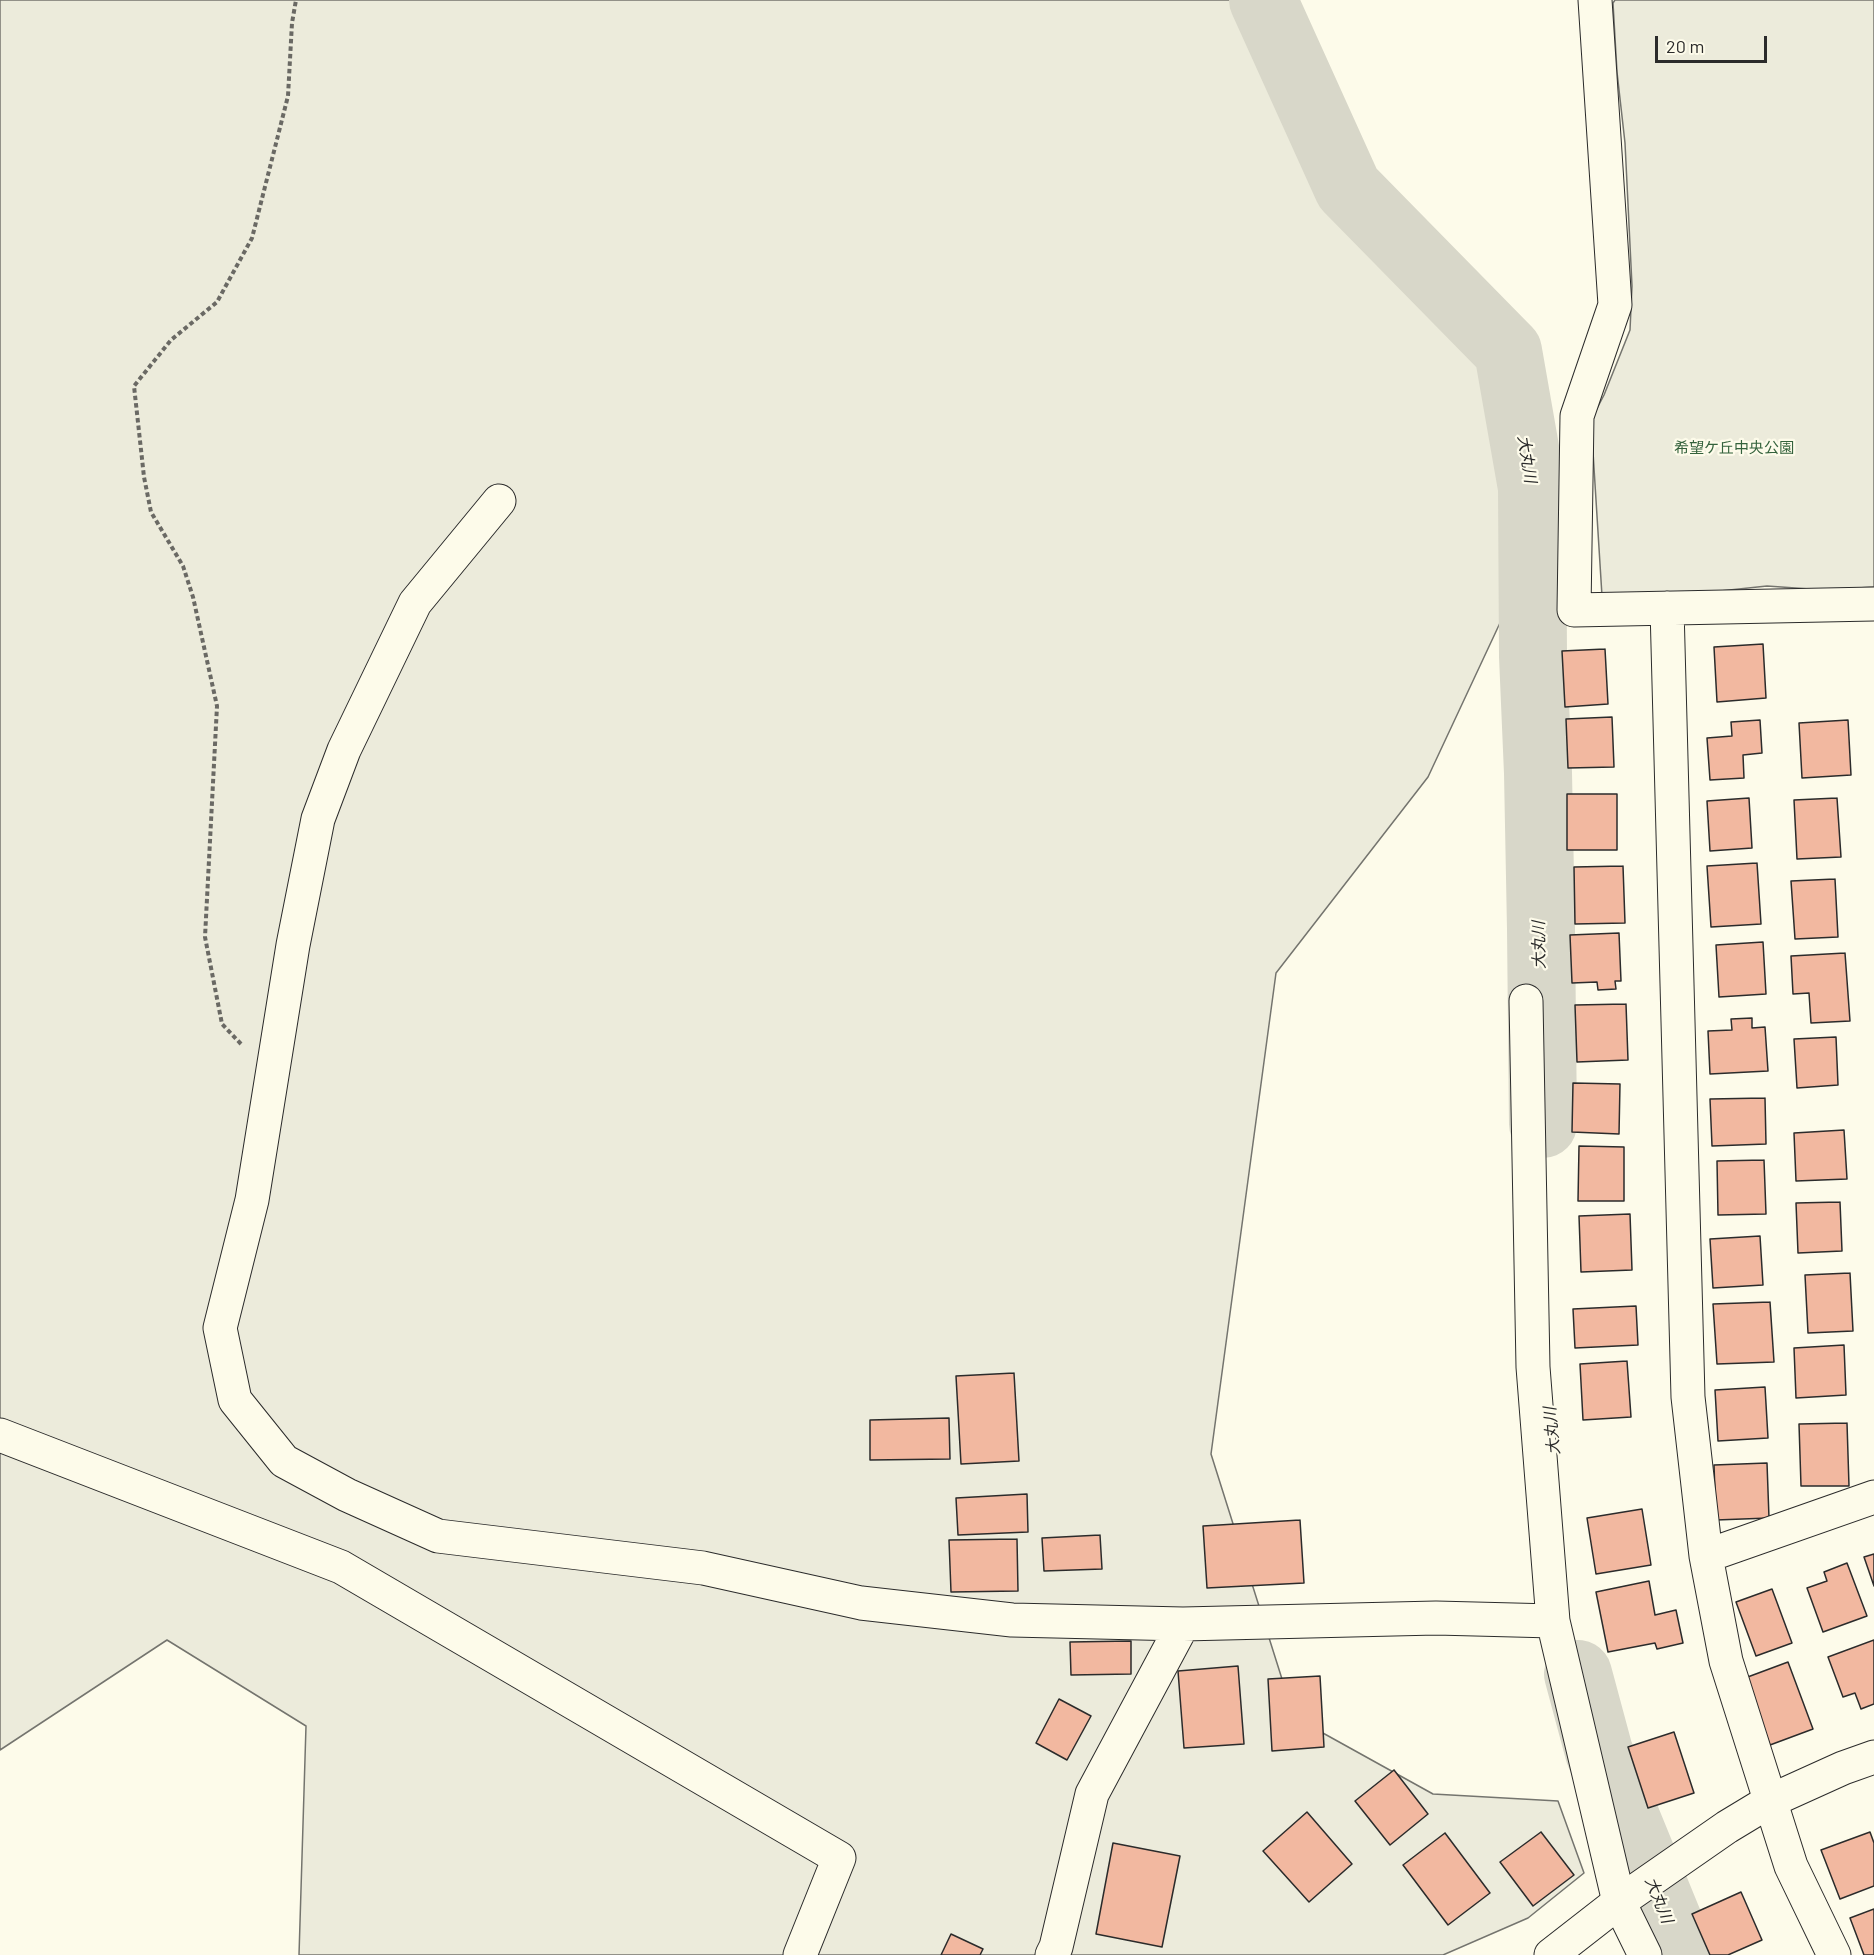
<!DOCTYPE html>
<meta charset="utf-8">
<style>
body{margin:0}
#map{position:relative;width:1874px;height:1955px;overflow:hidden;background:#fdfbea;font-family:Barlow,sans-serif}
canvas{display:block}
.scale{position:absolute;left:1655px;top:36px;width:112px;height:27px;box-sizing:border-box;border:3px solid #2b2b2b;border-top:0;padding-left:8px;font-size:18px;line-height:21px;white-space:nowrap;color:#2b2b2b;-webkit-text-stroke:4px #fdfbea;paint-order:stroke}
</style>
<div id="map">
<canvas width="1874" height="1955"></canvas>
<div class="scale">20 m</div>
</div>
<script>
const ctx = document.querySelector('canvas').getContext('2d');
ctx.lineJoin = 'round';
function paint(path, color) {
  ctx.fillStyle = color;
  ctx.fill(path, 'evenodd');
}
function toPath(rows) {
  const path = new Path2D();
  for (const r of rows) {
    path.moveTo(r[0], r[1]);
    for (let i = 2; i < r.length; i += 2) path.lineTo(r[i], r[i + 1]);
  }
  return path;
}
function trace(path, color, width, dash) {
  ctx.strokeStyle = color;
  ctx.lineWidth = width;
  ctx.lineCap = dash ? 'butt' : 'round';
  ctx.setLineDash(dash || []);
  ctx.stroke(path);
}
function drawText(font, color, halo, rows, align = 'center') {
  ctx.font = font + ' Barlow,"Noto Sans JP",sans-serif';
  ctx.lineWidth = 4.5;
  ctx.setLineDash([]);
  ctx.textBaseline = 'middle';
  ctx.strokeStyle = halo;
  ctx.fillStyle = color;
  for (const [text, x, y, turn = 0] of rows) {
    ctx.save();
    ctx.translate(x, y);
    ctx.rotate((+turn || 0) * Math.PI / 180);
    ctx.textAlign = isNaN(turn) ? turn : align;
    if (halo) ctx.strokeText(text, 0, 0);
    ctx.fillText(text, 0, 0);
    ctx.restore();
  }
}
const green = toPath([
 [0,0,1289,0,1305,64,1571,471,1428,777,1276,973,1211,1454,1294,1717,1433,1794,1558,1801,1584,1873,1528,1918,1443,1955,299,1955,306,1726,167,1640,0,1750,0,0],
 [1615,0,1874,0,1874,587,1824,590,1767,586,1692,594,1602,596,1591,420,1604,395,1630,330,1632,286,1625,143,1617,72,1613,3,1615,0]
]);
const river = toPath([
 [1263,0,1348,188,1508,351,1532,488,1533,656,1538,773,1541,929,1543,1124],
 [1578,1674,1599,1752,1682,1955]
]);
const building = toPath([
 [1763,644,1766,698,1717,702,1714,647,1763,644],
 [1605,649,1608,704,1565,707,1562,651,1605,649],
 [1612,717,1614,767,1568,768,1566,719,1612,717],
 [1760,720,1762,753,1743,755,1744,778,1710,780,1707,738,1732,736,1731,722,1760,720],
 [1848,720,1851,775,1802,778,1799,723,1848,720],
 [1567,794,1617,794,1617,850,1567,850,1567,794],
 [1749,798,1752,848,1710,851,1707,801,1749,798],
 [1837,798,1841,857,1797,859,1794,800,1837,798],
 [1757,863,1761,924,1711,927,1707,866,1757,863],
 [1623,866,1625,923,1575,924,1574,867,1623,866],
 [1835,879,1838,937,1795,939,1791,881,1835,879],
 [1619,933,1621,981,1615,981,1616,989,1598,990,1597,982,1572,983,1570,935,1619,933],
 [1763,942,1766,994,1719,997,1716,945,1763,942],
 [1845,953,1850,1021,1811,1023,1809,993,1793,994,1791,956,1845,953],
 [1626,1004,1628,1060,1577,1062,1575,1005,1626,1004],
 [1752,1018,1752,1028,1765,1027,1768,1071,1710,1074,1708,1031,1732,1030,1731,1019,1752,1018],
 [1836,1037,1838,1085,1797,1088,1794,1039,1836,1037],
 [1573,1083,1620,1084,1619,1134,1572,1132,1573,1083],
 [1765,1098,1766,1144,1712,1146,1710,1099,1765,1098],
 [1844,1130,1847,1179,1796,1181,1794,1133,1844,1130],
 [1579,1146,1624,1147,1624,1201,1578,1201,1579,1146],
 [1764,1160,1766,1214,1718,1215,1717,1161,1764,1160],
 [1840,1202,1842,1251,1798,1253,1796,1203,1840,1202],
 [1630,1214,1632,1270,1581,1272,1579,1216,1630,1214],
 [1760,1236,1763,1285,1713,1288,1710,1239,1760,1236],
 [1850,1273,1853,1331,1808,1333,1805,1275,1850,1273],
 [1770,1302,1774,1362,1717,1364,1713,1304,1770,1302],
 [1636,1306,1638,1345,1575,1348,1573,1309,1636,1306],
 [1844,1345,1846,1395,1796,1398,1794,1348,1844,1345],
 [1627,1361,1631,1417,1583,1420,1580,1364,1627,1361],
 [1014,1373,1019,1461,961,1464,956,1376,1014,1373],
 [1765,1387,1768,1438,1718,1441,1715,1390,1765,1387],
 [949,1418,950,1459,870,1460,870,1420,949,1418],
 [1847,1423,1849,1486,1801,1486,1799,1424,1847,1423],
 [1767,1463,1769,1518,1716,1520,1714,1465,1767,1463],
 [1027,1494,1028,1532,958,1535,956,1498,1027,1494],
 [1642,1509,1651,1565,1596,1574,1587,1518,1642,1509],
 [1300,1520,1304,1583,1207,1588,1203,1526,1300,1520],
 [1100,1535,1102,1569,1044,1571,1042,1538,1100,1535],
 [1017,1539,1018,1591,951,1592,949,1540,1017,1539],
 [1874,1554,1874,1586,1864,1557,1874,1554],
 [1847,1563,1867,1616,1823,1632,1807,1588,1827,1581,1824,1572,1847,1563],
 [1649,1581,1655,1615,1676,1610,1683,1643,1657,1649,1655,1643,1608,1652,1596,1592,1649,1581],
 [1772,1589,1792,1643,1756,1656,1736,1602,1772,1589],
 [1874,1640,1874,1704,1861,1709,1855,1693,1843,1697,1828,1657,1874,1640],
 [1131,1641,1131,1674,1071,1675,1070,1642,1131,1641],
 [1788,1662,1813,1729,1770,1745,1745,1678,1788,1662],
 [1238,1666,1244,1744,1184,1748,1178,1671,1238,1666],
 [1320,1676,1324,1747,1272,1751,1268,1679,1320,1676],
 [1059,1699,1091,1716,1067,1760,1036,1743,1059,1699],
 [1674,1732,1694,1793,1648,1808,1628,1747,1674,1732],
 [1394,1770,1428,1814,1390,1845,1355,1801,1394,1770],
 [1307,1812,1352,1864,1309,1902,1263,1851,1307,1812],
 [1541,1832,1574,1875,1533,1906,1500,1862,1541,1832],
 [1870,1832,1874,1843,1874,1886,1840,1899,1821,1850,1870,1832],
 [1445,1833,1490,1893,1448,1925,1403,1865,1445,1833],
 [1113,1843,1180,1856,1162,1947,1096,1934,1113,1843],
 [1741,1892,1762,1940,1728,1955,1710,1955,1692,1914,1741,1892],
 [1874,1909,1874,1955,1864,1955,1850,1918,1874,1909],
 [951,1934,983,1949,980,1955,941,1955,951,1934]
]);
const path = toPath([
 [241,1044,222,1024,205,937,217,706,193,597,183,566,151,512,144,477,134,386,171,340,217,302,252,238,288,96,292,23,296,0]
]);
const street = toPath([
 [1595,0,1615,305,1577,416,1574,610,1874,604],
 [499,501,415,603,344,750,318,819,293,945,252,1200,220,1328,235,1400,284,1461,347,1495,438,1536,703,1568,861,1603,1012,1620,1183,1624,1436,1618,1553,1621],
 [1667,608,1688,1397,1706,1556,1726,1661,1791,1866,1834,1955],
 [1526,1001,1533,1367,1553,1621,1619,1902,1645,1955],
 [0,1435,341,1567,839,1858,800,1955],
 [1706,1556,1874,1497],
 [1052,1955,1056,1947,1092,1794,1183,1624]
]);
const secondary = toPath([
 [1551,1955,1619,1902,1727,1827,1770,1801,1843,1768,1874,1757]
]);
const parkNames = [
 ["希望ケ丘中央公園",1734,448]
];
const waterNames = [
 ["大丸川",1527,459,81],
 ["大丸川",1539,945,-91],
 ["大丸川",1552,1431,-95],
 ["大丸川",1659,1900,68]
];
paint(green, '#ecebdb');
trace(green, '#74746e', 1.5);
trace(river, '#d8d7c9', 68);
paint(building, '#f2b8a0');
trace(building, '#2b2b2b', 1.5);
trace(street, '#2b2b2b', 35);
trace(secondary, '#2b2b2b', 35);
trace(path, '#6a6964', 4, [4.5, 3]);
trace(street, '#fdfbea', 33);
trace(secondary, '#fdfbea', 33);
drawText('15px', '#34623c', '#fdfbea', parkNames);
drawText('italic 16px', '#2b2b2b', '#fdfbea', waterNames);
</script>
